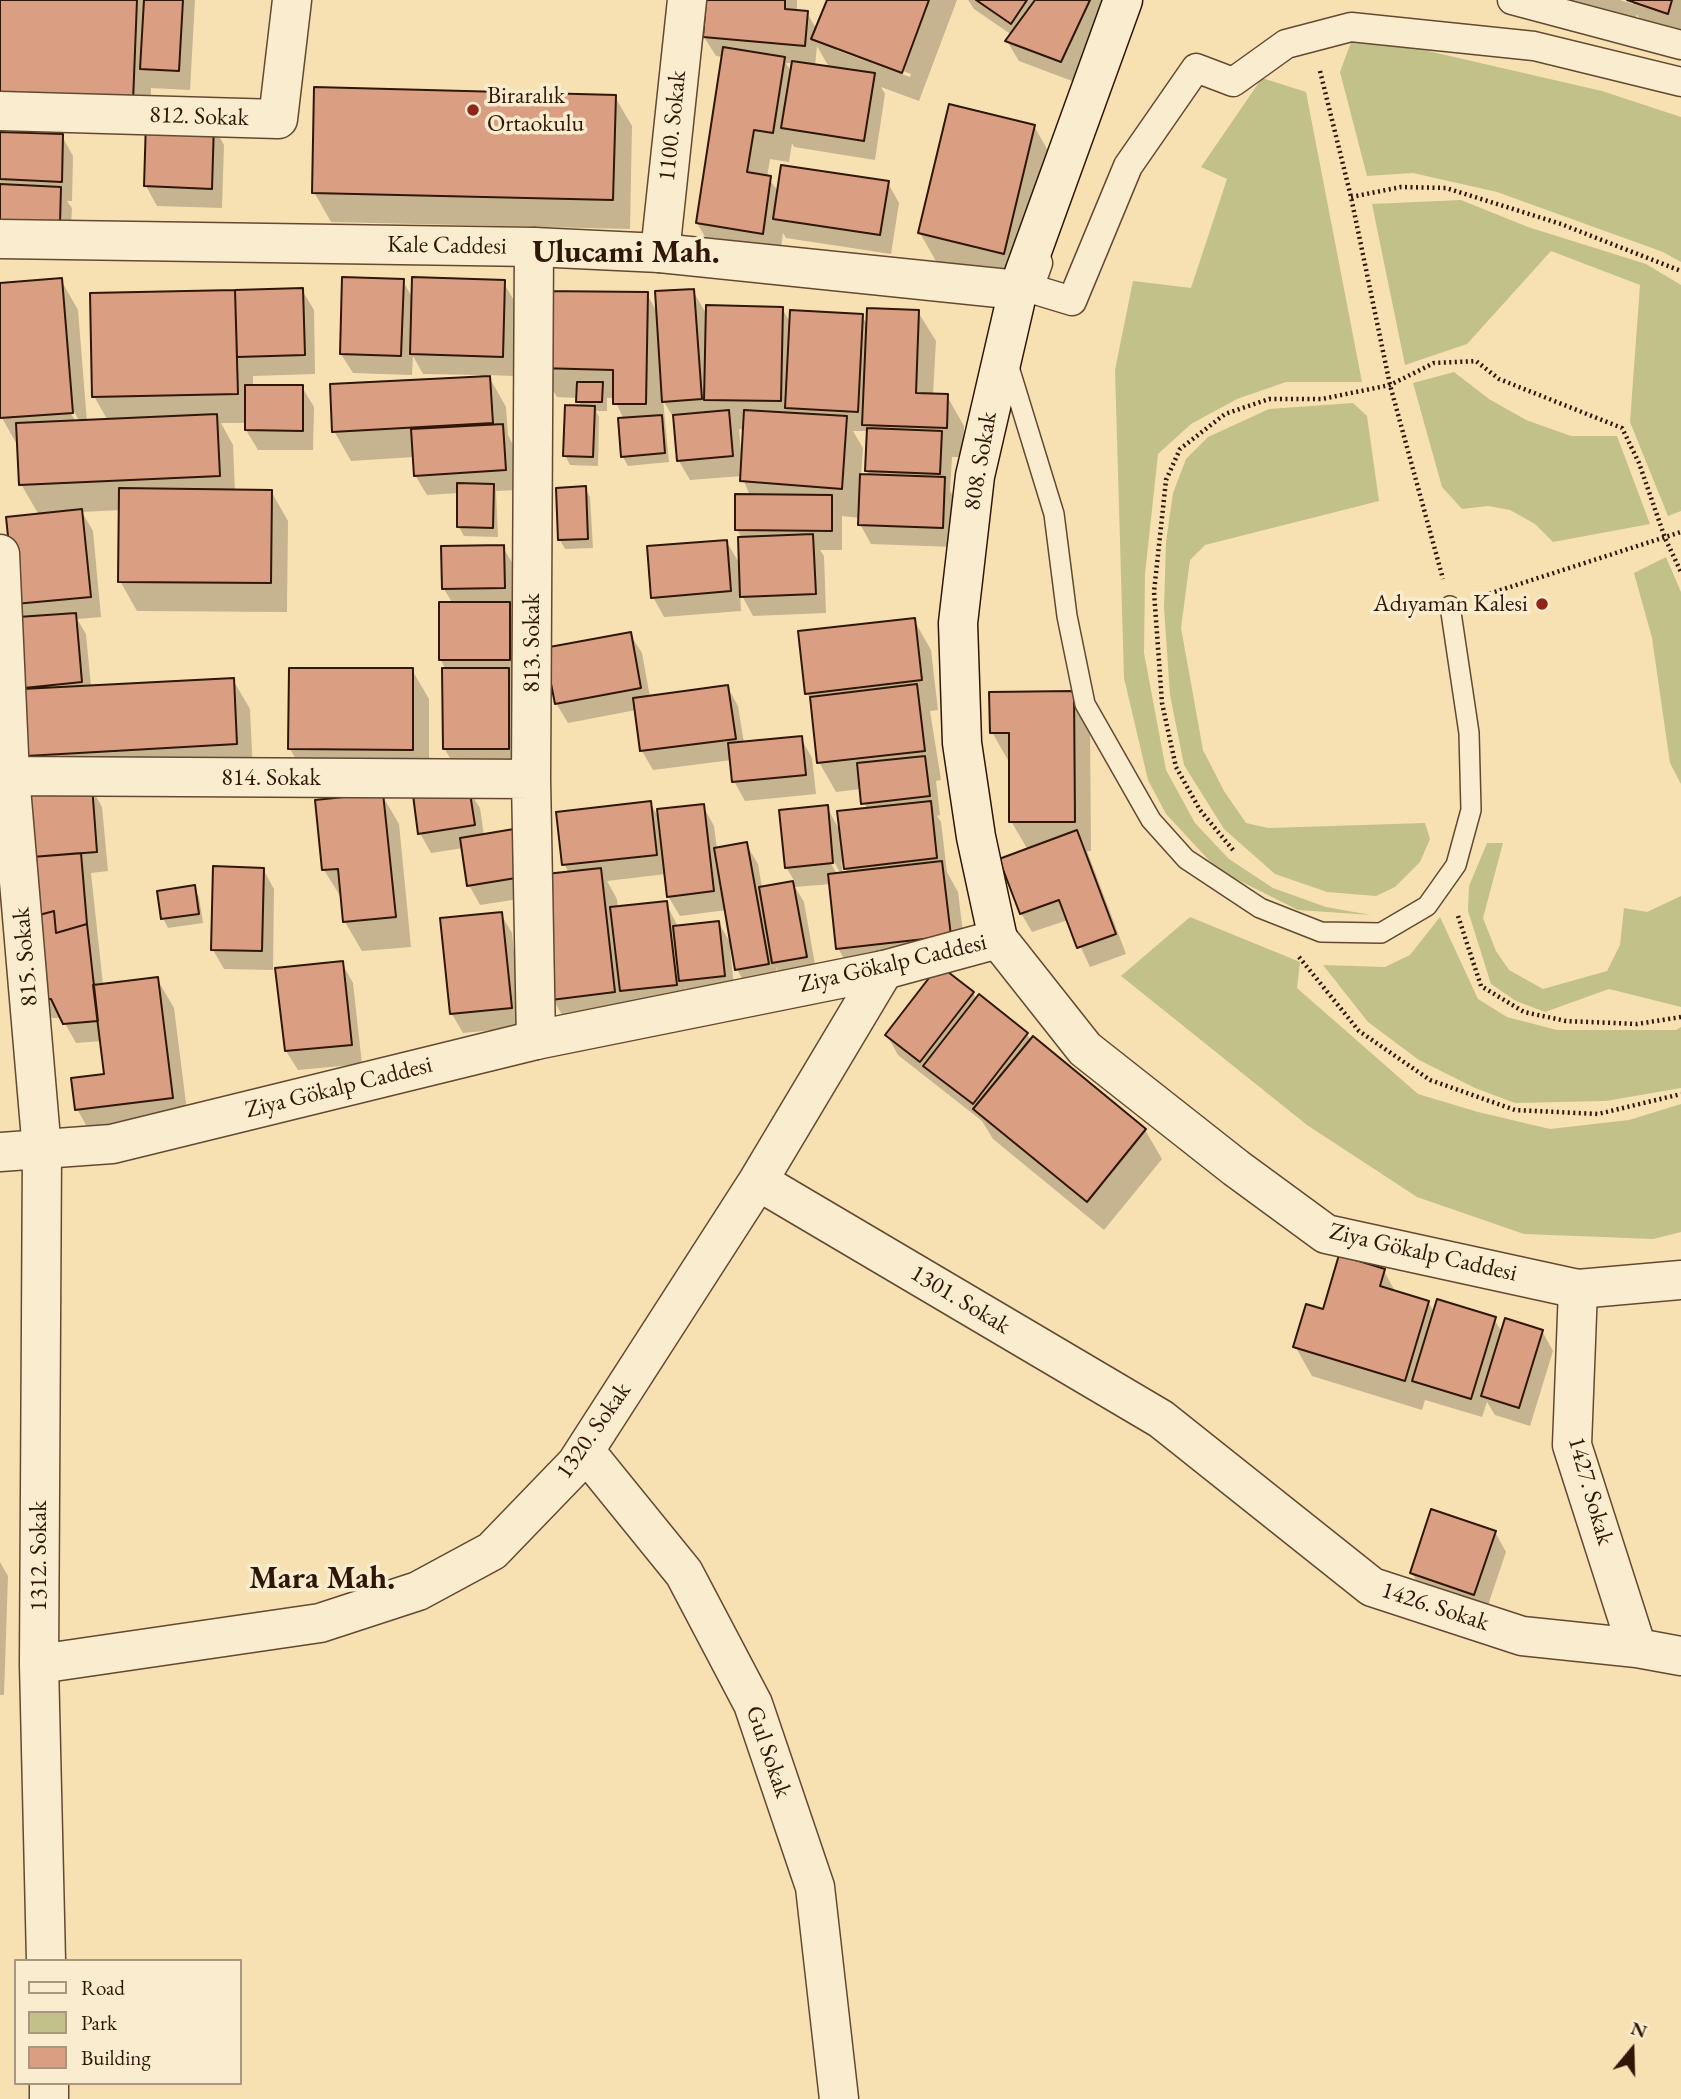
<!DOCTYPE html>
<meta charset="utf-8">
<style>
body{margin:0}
#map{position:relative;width:1681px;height:2099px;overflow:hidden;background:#f7e1b3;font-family:"EB Garamond",serif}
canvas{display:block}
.legend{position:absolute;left:14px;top:1959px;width:228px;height:126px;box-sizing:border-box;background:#faecce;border:2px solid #a9967e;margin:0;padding:9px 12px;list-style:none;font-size:21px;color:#301606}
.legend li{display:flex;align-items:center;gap:14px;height:35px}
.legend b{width:35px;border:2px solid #a9967e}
.north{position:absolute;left:1597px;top:2015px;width:70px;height:70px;-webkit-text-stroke:5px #faecce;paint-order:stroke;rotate:19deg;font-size:19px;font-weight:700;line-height:28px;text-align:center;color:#301606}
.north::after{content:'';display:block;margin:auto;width:24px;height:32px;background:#301606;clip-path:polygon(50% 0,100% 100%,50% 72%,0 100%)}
</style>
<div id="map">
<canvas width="1681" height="2099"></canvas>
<ul class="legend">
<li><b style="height:9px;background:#faecce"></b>Road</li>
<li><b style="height:19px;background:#c2c189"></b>Park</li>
<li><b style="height:19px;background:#da9f82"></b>Building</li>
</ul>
<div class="north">N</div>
</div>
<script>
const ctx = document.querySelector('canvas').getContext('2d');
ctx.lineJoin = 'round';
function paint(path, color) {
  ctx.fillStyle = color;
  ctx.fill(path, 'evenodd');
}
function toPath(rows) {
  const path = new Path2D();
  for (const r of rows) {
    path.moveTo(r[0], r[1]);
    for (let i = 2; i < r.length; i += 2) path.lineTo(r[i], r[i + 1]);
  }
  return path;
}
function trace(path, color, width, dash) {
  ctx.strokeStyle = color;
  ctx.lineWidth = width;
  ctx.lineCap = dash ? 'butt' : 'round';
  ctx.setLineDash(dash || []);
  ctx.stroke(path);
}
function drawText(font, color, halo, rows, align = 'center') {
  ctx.font = font + ' "EB Garamond",serif';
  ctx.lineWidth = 7;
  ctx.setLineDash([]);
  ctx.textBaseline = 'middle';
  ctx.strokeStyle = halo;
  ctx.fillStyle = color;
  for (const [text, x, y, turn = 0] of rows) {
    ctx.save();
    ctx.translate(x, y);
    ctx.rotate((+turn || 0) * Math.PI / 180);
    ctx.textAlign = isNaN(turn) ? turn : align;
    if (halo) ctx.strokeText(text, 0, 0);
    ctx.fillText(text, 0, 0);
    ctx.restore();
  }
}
const green = toPath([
 [1354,34,1602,91,1681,117,1681,262,1663,252,1497,192,1413,173,1367,176,1340,72],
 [1262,78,1306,92,1362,382,1286,382,1237,399,1191,424,1158,454,1145,574,1144,653,1166,770,1195,823,1229,859,1273,888,1326,907,1371,915,1298,910,1218,870,1166,814,1148,780,1124,678,1115,370,1133,281,1191,288,1227,179,1201,167],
 [1461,200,1528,227,1646,264,1681,285,1681,511,1668,516,1630,422,1640,285,1551,251,1467,344,1405,365,1372,204],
 [1454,372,1489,399,1526,420,1571,436,1617,436,1650,524,1553,542,1535,524,1510,510,1488,506,1462,509,1442,487,1413,383],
 [1353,403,1367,416,1379,501,1205,545,1190,560,1181,628,1203,750,1224,791,1246,823,1268,828,1425,823,1430,839,1420,862,1395,887,1376,896,1327,892,1275,874,1224,829,1184,765,1170,695,1164,608,1166,542,1173,493,1186,459,1208,437,1269,409],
 [1666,557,1681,592,1681,784,1670,763,1652,638,1634,573],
 [1487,843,1503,843,1483,918,1496,951,1509,970,1543,989,1607,971,1620,945,1624,908,1647,912,1681,896,1681,1007,1609,989,1545,1012,1516,1001,1491,984,1468,911,1469,886],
 [1190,917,1300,962,1297,988,1418,1094,1478,1112,1550,1129,1629,1120,1681,1104,1681,1232,1653,1239,1524,1234,1417,1197,1307,1125,1121,976],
 [1440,917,1478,999,1507,1017,1557,1030,1676,1030,1681,1027,1681,1088,1606,1101,1515,1103,1475,1088,1419,1060,1368,1022,1323,965,1385,967,1410,955]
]);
const shadow = toPath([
 [1,0,195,0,190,90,151,88,150,123,213,125,224,145,222,208,157,206,146,186,147,131,0,34],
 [708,0,797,0,797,12,807,13,817,30,829,0,957,0,919,101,881,87,885,94,875,160,794,147,792,143,789,162,770,159,767,177,779,192,888,183,899,203,891,254,786,238,783,233,779,263,714,252,697,223,723,57,716,56,704,37],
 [817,46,830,69,815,66],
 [836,46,911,74,910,77,836,50],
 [786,63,793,63,792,73],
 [968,0,1110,0,1072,81,1019,61,1007,41,1012,35,974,9],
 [1514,0,1620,0,1633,4,1632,0,1681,0,1681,32,1640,20,1637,14,1636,18,1590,5,1585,21],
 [615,97,632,126,630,229,331,222,314,192],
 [1034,126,1051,156,1021,283,937,263,920,233],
 [0,134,62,136,73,156,72,201,67,201,72,208,70,242,0,233],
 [61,280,78,310,87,422,108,421,94,396,92,295,302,290,314,310,315,374,253,376,253,386,302,387,314,407,313,450,258,450,246,430,246,423,221,423,233,445,235,491,271,491,288,521,287,612,137,611,120,581,121,510,82,512,93,531,101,617,77,619,86,634,91,687,233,680,250,709,253,773,45,785,28,755,25,619,16,604,39,515,21,484,19,448,2,418,0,284],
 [70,405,80,422,76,422,67,407],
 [403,281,413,299,503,282,515,302,513,376,488,375,506,407,508,435,513,445,516,490,496,491,498,537,464,536,459,527,459,493,427,495,415,475,414,457,351,461,334,431,480,378,480,375,423,374,413,356,412,375,353,373,341,354],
 [693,291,707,315,782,308,791,324,862,316,868,326,918,312,936,341,933,395,947,396,964,426,963,457,952,457,950,491,955,499,954,547,871,544,860,524,860,518,842,516,842,550,820,550,824,556,826,613,753,616,740,592,741,611,664,617,653,597,726,541,741,566,742,538,737,530,750,496,742,476,690,480,679,461,675,421,663,400,669,462,628,466,623,457,624,420,614,398,607,398,607,411,596,411,599,417,598,466,570,465,565,455,581,407,578,398,557,397,540,368,647,294,658,314],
 [739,429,745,430,743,453,741,453],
 [853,431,868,431,867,471,870,476,861,476,863,448],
 [585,488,590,497,593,548,565,549,560,540],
 [503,547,514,566,515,607,511,607,521,623,520,768,456,768,444,748,446,670,441,660,453,604,444,589],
 [914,620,931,650,938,710,930,711,941,780,936,781,940,815,937,816,941,822,947,872,958,892,967,965,940,968,973,993,977,1000,1027,1034,1031,1041,1145,1130,1162,1159,1104,1230,993,1139,982,1121,898,1055,887,1035,939,968,855,978,838,948,831,884,795,887,804,902,817,976,785,982,776,967,779,983,748,989,737,969,733,949,730,949,735,995,692,1000,685,987,687,1004,570,1029,553,999,569,873,564,864,650,803,660,820,703,806,714,826,717,849,746,844,758,864,762,888,795,882,786,867,827,807,841,833,867,810,861,789,836,792,819,762,812,702,807,693],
 [830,855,841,874,837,874,827,857],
 [841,861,848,873,843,874],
 [666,874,668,896,680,916,727,910,733,947,718,922,678,927,666,903,618,908,617,899,607,881],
 [630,634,642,653,650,697,727,686,738,706,744,743,801,738,812,758,816,794,745,801,734,781,732,760,653,770,642,751,636,710,568,723,556,703],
 [412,670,429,699,429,779,307,778,290,749],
 [1073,693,1090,723,1091,851,1087,851,1126,954,1090,967,1068,920,1032,932,1021,913,1028,850,1011,821,1009,762,992,732],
 [91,787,102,807,108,871,91,873,103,985,157,979,174,1008,189,1127,94,1139,77,1109,106,1076,102,1041,76,1043,62,1018,52,1018,41,999],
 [468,789,480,808,484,836,532,897,480,905,469,885,463,848,431,853,420,833],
 [382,795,399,824,411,947,362,951,345,922,342,899,324,870],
 [263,869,274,889,273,970,224,969,213,950],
 [194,887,199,897,203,923,168,928,163,918],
 [501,914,512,933,522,1027,463,1033,452,1014],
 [342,963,353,983,362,1064,298,1070,286,1051],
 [1384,1271,1396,1293,1428,1302,1435,1313,1494,1319,1502,1332,1542,1331,1553,1351,1530,1426,1495,1415,1487,1402,1482,1417,1425,1400,1422,1410,1312,1376,1295,1346,1324,1311],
 [1495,1532,1506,1552,1485,1614,1423,1593,1412,1573],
 [0,1562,8,1576,4,1695,0,1695]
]);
const building = toPath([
 [0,0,137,0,133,102,0,97,0,0],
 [144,0,183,0,179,71,140,69,144,0],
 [706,0,785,0,785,9,808,11,805,46,703,37,706,0],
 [827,0,929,0,902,73,811,39,827,0],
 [976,0,1027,0,1011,24,976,0],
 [1035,0,1090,0,1061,62,1005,41,1035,0],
 [1627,0,1672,0,1668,14,1627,0],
 [723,47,785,57,773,133,754,130,747,172,771,176,763,234,696,223,723,47],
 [792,61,875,73,864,141,781,128,792,61],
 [314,87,616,95,613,200,312,193,314,87],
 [949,104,1035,125,1004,254,918,233,949,104],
 [146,121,214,123,212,189,144,186,146,121],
 [0,132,63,134,62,182,0,179,0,132],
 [781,165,889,181,880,235,773,219,781,165],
 [0,184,61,187,60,223,0,221,0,184],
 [342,277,404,279,401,356,340,354,342,277],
 [412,277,505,280,503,357,410,354,412,277],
 [62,278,73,413,0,418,0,283,62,278],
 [303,288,305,355,237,357,235,290,303,288],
 [694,289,702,399,662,402,655,291,694,289],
 [235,290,238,394,92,397,90,293,235,290],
 [539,291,648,292,646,404,613,404,613,370,538,368,539,291],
 [706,305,783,307,781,401,704,400,706,305],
 [867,308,919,310,916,393,948,394,947,428,862,425,867,308],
 [790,310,863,314,858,412,785,408,790,310],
 [490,376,493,423,332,432,330,384,490,376],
 [577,382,603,382,602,402,576,402,577,382],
 [245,385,303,385,303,431,245,430,245,385],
 [565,405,595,406,593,457,563,456,565,405],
 [729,410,733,456,677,461,673,415,729,410],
 [744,410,847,416,842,489,740,481,744,410],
 [217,414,220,476,19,485,16,423,217,414],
 [662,415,665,453,621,457,618,418,662,415],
 [503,424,506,470,414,476,411,429,503,424],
 [867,428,942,431,940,474,865,471,867,428],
 [860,474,945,477,943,528,858,525,860,474],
 [457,483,494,484,493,528,457,527,457,483],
 [586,486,588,539,558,540,556,488,586,486],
 [119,488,272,490,271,583,118,582,119,488],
 [735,494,832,495,832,531,735,530,735,494],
 [82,509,91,597,15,604,6,517,82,509],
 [813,534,816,594,740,597,738,537,813,534],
 [727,540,731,591,651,598,647,546,727,540],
 [504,545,505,588,442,589,441,546,504,545],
 [439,602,510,602,510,660,439,660,439,602],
 [76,613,82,682,24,688,18,617,76,613],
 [915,618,922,680,805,694,798,631,915,618],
 [631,632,641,688,555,704,544,648,631,632],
 [289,668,413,668,413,750,288,749,289,668],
 [442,668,509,668,509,749,443,749,442,668],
 [234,678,237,744,26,756,22,689,234,678],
 [917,684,925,751,817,763,810,697,917,684],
 [728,685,736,739,640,751,633,698,728,685],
 [1074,691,1075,822,1009,822,1009,733,990,733,989,692,1074,691],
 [802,736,806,775,732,782,728,743,802,736],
 [925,756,930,796,861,804,857,763,925,756],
 [92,785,97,852,32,857,26,791,92,785],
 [469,787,475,825,418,834,413,795,469,787],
 [383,793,396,917,343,922,338,869,322,870,315,800,383,793],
 [651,801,657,855,562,865,556,812,651,801],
 [931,801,937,858,844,869,837,811,931,801],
 [704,804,714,891,667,897,657,809,704,804],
 [828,805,833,863,785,868,779,810,828,805],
 [514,829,522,877,467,886,460,838,514,829],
 [1077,830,1116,934,1077,948,1059,900,1020,914,999,859,1077,830],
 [747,842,769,964,735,970,714,848,747,842],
 [81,853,87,924,56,933,54,911,32,917,32,857,81,853],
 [942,861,951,936,836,949,828,874,942,861],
 [213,866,264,868,262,951,211,950,213,866],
 [601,868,615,992,551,1000,537,875,601,868],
 [793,881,807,957,772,963,759,887,793,881],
 [195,885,199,914,161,919,157,891,195,885],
 [667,901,677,985,620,991,610,907,667,901],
 [54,911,56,933,87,924,98,1021,63,1024,51,999,39,999,32,917,54,911],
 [502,912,512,1008,450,1014,440,918,502,912],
 [719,921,725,976,679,981,673,926,719,921],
 [343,961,352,1045,285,1051,275,968,343,961],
 [939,965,974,992,920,1062,885,1035,939,965],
 [158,977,173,1098,75,1110,71,1078,104,1074,93,985,158,977],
 [979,994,1028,1033,973,1104,923,1066,979,994],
 [1033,1036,1146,1129,1087,1202,973,1109,1033,1036],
 [1339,1255,1385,1269,1380,1286,1429,1301,1405,1381,1293,1347,1306,1304,1323,1309,1339,1255],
 [1437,1299,1496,1317,1471,1399,1412,1381,1437,1299],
 [1505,1318,1543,1330,1519,1408,1481,1396,1505,1318],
 [1431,1509,1496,1531,1474,1595,1410,1573,1431,1509]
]);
const path = toPath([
 [1320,71,1351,197,1390,385,1443,579],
 [1351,197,1401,187,1446,188,1561,224,1681,271],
 [1479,597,1681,532],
 [1233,850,1200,810,1176,767,1162,703,1154,592,1166,480,1180,449,1225,414,1269,399,1322,399,1390,385,1434,363,1476,361,1499,379,1622,428,1639,463,1665,538,1681,572],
 [1458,916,1481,986,1524,1012,1566,1021,1637,1024,1681,1017],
 [1299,957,1359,1031,1430,1080,1515,1110,1598,1114,1681,1094]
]);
const service = toPath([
 [1008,364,1054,514,1067,616,1085,704,1151,820,1186,859,1260,908,1321,932,1381,933,1427,906,1456,865,1471,810,1469,733,1450,606]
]);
const pedestrian = toPath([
 [1512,0,1681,45],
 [1038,263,1029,288,1072,301,1128,166,1196,68,1233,82,1286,44,1351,27,1534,46,1681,82]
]);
const minor = toPath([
 [0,111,278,119,292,0],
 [534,247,531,779,536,1040],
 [660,253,687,0],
 [0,554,10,776,42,1151,39,1664,46,1961],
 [10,776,531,779],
 [758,1181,1161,1419,1372,1587,1522,1636,1637,1648,1681,1656],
 [1578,1289,1572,1445,1637,1648],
 [585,1451,684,1573,753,1704,815,1887,839,2099],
 [39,1664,320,1623,418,1591,492,1551,576,1464,758,1181,884,970],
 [49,2083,49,2099]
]);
const tertiary = toPath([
 [0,239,534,247,660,253,1018,290],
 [0,1152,112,1144,536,1040,884,970,998,939,1085,1049,1236,1168,1326,1234,1578,1289,1681,1280]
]);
const secondary = toPath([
 [998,939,976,837,962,743,958,623,975,476,1018,290,1123,0]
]);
const markers = [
 [473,110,7,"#8f2418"],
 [1542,604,7,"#8f2418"]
];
const poiNames = [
 ["Biraralık",487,96],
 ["Ortaokulu",487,124],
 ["Adıyaman Kalesi",1528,604,"right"]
];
const streetNames = [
 ["812. Sokak",199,117,2],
 ["1100. Sokak",673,126,-84],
 ["Kale Caddesi",447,246,1],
 ["808. Sokak",981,461,-80],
 ["813. Sokak",532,643,-90],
 ["814. Sokak",271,778],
 ["815. Sokak",26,957,-95],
 ["Ziya Gökalp Caddesi",893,964,-13],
 ["Ziya Gökalp Caddesi",339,1088,-14],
 ["Ziya Gökalp Caddesi",1423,1253,13],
 ["1301. Sokak",960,1300,31],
 ["1320. Sokak",594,1431,-55],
 ["1427. Sokak",1590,1491,74],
 ["1312. Sokak",39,1556,-90],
 ["1426. Sokak",1435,1607,18],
 ["Gul Sokak",768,1752,71]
];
const districtNames = [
 ["Ulucami Mah.",626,253],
 ["Mara Mah.",322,1579]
];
paint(green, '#c2c189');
paint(shadow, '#0003');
paint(building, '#da9f82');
trace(building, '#301606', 2);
trace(service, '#624931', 22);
trace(pedestrian, '#624931', 31);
trace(minor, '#624931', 41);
trace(tertiary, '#624931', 41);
trace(secondary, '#301606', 41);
trace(path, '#301606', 4.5, [2, 3.5]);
trace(service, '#faecce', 19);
trace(pedestrian, '#faecce', 28);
trace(minor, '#faecce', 38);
trace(tertiary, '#faecce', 38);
trace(secondary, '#faecce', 38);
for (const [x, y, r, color] of markers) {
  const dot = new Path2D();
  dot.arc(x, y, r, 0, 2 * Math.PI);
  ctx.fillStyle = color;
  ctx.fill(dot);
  trace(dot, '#faecce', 2.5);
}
drawText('24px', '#301606', '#faecce', poiNames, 'left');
drawText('24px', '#301606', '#faecce', streetNames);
drawText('bold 32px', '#301606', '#faecce', districtNames);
</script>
